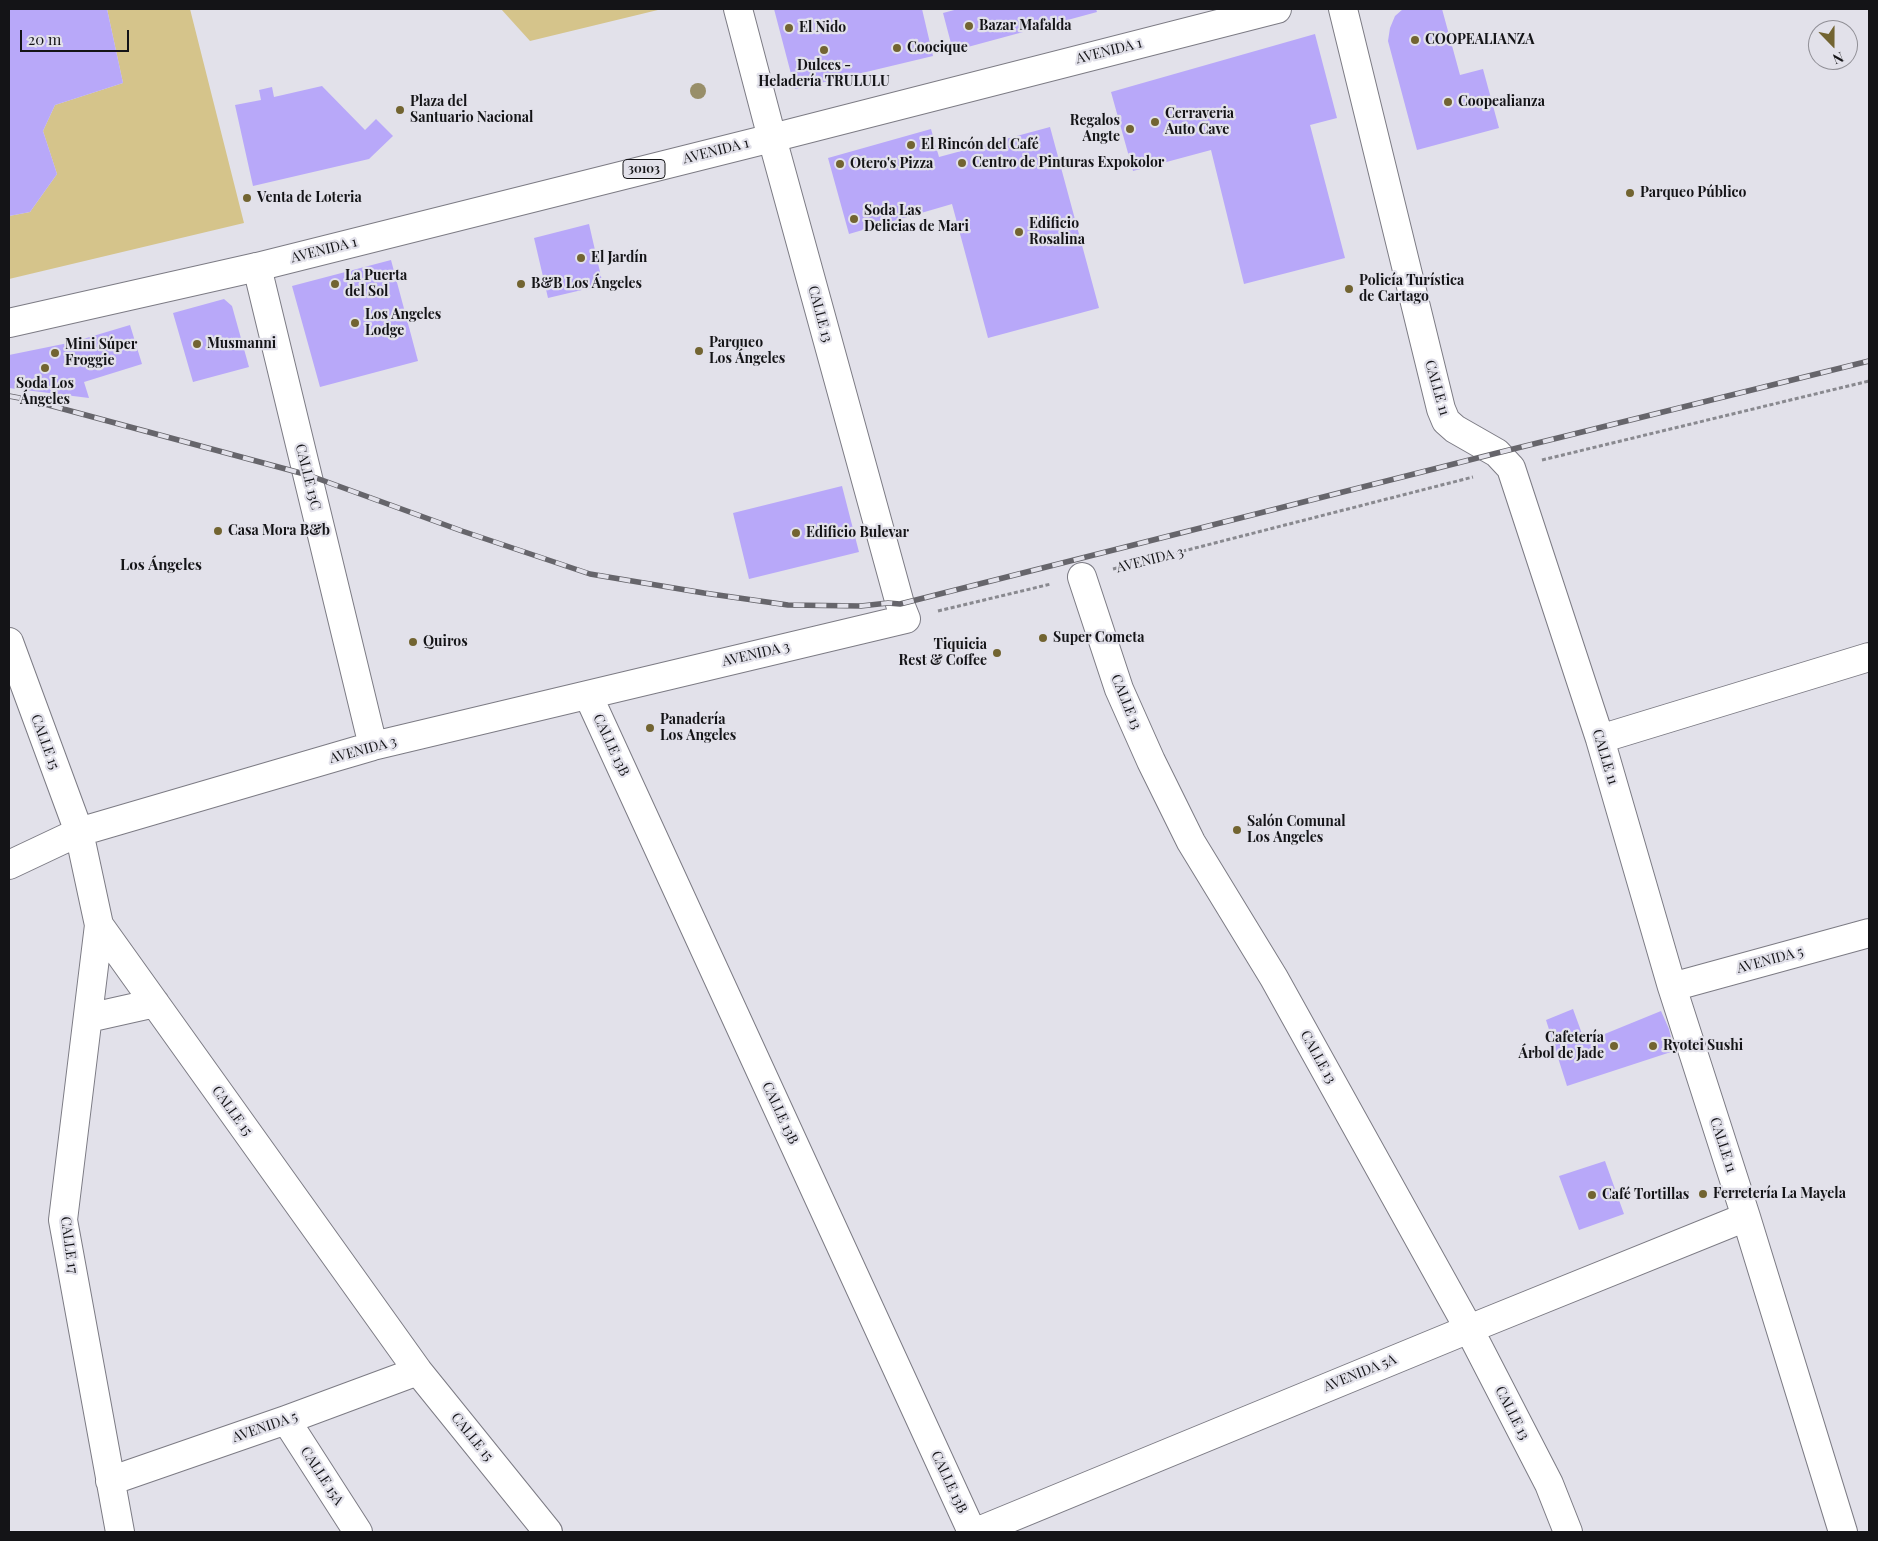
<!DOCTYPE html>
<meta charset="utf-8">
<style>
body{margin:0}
#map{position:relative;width:1878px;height:1541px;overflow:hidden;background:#e2e1ea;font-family:"Playfair Display",serif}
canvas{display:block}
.frame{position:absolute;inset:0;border:10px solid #141417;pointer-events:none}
.north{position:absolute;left:1808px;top:20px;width:50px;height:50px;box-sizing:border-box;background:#e2e1ea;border:1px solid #908f96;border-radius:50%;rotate:158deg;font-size:14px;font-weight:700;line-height:20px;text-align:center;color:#141417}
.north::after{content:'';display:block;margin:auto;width:18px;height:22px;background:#726431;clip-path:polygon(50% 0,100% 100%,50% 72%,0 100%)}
.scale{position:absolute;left:20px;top:30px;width:109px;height:22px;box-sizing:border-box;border:2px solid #141417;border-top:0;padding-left:6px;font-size:15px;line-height:18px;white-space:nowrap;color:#141417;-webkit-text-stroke:4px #e2e1ea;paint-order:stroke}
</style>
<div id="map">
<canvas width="1878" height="1541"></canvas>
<div class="frame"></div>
<div class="north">N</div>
<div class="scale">20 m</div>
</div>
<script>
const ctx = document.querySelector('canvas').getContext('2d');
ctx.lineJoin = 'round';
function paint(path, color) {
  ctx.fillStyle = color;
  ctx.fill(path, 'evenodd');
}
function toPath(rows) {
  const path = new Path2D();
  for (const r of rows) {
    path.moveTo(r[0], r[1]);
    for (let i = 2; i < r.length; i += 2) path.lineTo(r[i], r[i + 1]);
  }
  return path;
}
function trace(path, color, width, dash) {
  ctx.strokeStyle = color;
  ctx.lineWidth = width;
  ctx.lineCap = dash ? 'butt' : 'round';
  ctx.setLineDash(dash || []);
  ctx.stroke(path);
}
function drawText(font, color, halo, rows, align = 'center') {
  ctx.font = font + ' "Playfair Display",serif';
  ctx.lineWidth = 4.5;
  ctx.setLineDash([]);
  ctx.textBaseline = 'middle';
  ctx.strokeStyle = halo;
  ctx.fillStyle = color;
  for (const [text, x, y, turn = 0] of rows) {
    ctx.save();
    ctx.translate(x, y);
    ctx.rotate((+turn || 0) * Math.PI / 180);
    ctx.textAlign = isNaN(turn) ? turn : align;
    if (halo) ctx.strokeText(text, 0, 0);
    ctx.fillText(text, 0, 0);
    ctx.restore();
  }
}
const green = toPath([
 [107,9,190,9,244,223,9,279,9,216,30,212,57,174,43,131,55,105,123,83],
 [501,9,662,9,530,41]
]);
const building = toPath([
 [9,9,107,9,123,83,55,105,43,131,57,174,30,212,9,216],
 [774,9,922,9,933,56,795,89],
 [958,9,1096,9,1097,12,953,51,943,13],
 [1403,9,1442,9,1460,75,1483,69,1499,128,1417,150,1388,41,1390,28,1395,16],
 [1315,34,1337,118,1310,125,1345,258,1244,284,1211,150,1133,171,1111,92],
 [322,86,365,130,376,119,393,136,369,159,253,186,235,105,261,100,259,90,272,87,274,97],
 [1050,127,1099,308,988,338,952,204,849,234,828,158,931,129,939,157],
 [589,224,603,285,548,298,534,238],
 [391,260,418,361,320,387,292,286],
 [224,299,232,306,249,367,193,382,173,313],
 [130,325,142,364,84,382,89,398,9,388,9,355,73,342],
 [842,486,859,552,749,579,733,513],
 [1573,1009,1585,1042,1661,1011,1669,1029,1674,1051,1567,1086,1546,1020],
 [1605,1161,1624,1214,1579,1230,1559,1176]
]);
const path = toPath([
 [1542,460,1869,381],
 [1113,569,1473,477],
 [938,611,1051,584]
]);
const minor = toPath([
 [1343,9,1441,409,1446,421,1455,429,1497,453,1511,468,1600,739,1672,987,1746,1217,1843,1532],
 [257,267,373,746],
 [1082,577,1119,689,1151,761,1191,842,1274,978,1469,1329,1549,1484,1568,1532],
 [9,642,79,832,99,925,418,1371,548,1532],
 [588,695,972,1532],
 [1600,739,1869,657],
 [9,865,79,832,373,746,906,619,900,604,772,138,738,9],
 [99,925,63,1220,120,1532],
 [1672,987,1869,933],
 [88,1018,155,1003],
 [286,1420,358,1532],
 [110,1481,286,1420,418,1371],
 [976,1532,1469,1329,1746,1217]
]);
const major = toPath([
 [9,323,257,267,772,138,1277,9]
]);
const rail = toPath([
 [9,396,30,400,308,475,462,531,590,574,704,593,788,605,861,606,888,603,900,604,1497,453,1869,361]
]);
const trees = [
 [698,91]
];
const markers = [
 [969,26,5,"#726431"],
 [789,28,5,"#726431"],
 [1415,40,5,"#726431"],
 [897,48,5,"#726431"],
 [824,50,5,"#726431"],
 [1448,102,5,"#726431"],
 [400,110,5,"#726431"],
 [1155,122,5,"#726431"],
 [1130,129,5,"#726431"],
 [911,145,5,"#726431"],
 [962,163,5,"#726431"],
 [840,164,5,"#726431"],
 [1630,193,5,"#726431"],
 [247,198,5,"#726431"],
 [854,219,5,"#726431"],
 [1019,232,5,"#726431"],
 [581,258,5,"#726431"],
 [335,284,5,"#726431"],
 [521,284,5,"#726431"],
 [1349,289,5,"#726431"],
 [355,323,5,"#726431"],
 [197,344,5,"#726431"],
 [699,351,5,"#726431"],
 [55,353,5,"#726431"],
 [45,368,5,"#726431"],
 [218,531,5,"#726431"],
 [796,533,5,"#726431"],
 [1043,638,5,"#726431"],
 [413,642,5,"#726431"],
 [997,653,5,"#726431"],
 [650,728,5,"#726431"],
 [1237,830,5,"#726431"],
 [1614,1046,5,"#726431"],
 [1653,1046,5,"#726431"],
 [1703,1194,5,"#726431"],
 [1592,1195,5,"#726431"]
];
const shields = [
 [644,169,42]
];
const shieldNames = [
 ["30103",644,169]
];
const poiNames = [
 ["Bazar Mafalda",979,26],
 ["El Nido",799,28],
 ["COOPEALIANZA",1425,40],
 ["Coocique",907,48],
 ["Dulces -",824,66,"center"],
 ["Heladería TRULULU",824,82,"center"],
 ["Plaza del",410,102],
 ["Santuario Nacional",410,118],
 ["Coopealianza",1458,102],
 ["Cerraveria",1165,114],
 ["Auto Cave",1165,130],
 ["Regalos",1120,121,"right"],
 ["Angte",1120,137,"right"],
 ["El Rincón del Café",921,145],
 ["Centro de Pinturas Expokolor",972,163],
 ["Otero's Pizza",850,164],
 ["Parqueo Público",1640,193],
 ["Venta de Loteria",257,198],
 ["Soda Las",864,211],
 ["Delicias de Mari",864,227],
 ["Edificio",1029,224],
 ["Rosalina",1029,240],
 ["El Jardín",591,258],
 ["La Puerta",345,276],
 ["del Sol",345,292],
 ["Policía Turística",1359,281],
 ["de Cartago",1359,297],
 ["B&B Los Ángeles",531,284],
 ["Los Angeles",365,315],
 ["Lodge",365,331],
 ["Parqueo",709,343],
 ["Los Ángeles",709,359],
 ["Musmanni",207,344],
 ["Mini Súper",65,345],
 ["Froggie",65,361],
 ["Soda Los",45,384,"center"],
 ["Ángeles",45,400,"center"],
 ["Casa Mora B&b",228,531],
 ["Edificio Bulevar",806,533],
 ["Super Cometa",1053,638],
 ["Quiros",423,642],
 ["Tiquicia",987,645,"right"],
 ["Rest & Coffee",987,661,"right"],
 ["Panadería",660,720],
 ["Los Angeles",660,736],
 ["Salón Comunal",1247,822],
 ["Los Angeles",1247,838],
 ["Cafetería",1604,1038,"right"],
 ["Árbol de Jade",1604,1054,"right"],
 ["Ryotei Sushi",1663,1046],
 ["Ferretería La Mayela",1713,1194],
 ["Café Tortillas",1602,1195]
];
const streetNames = [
 ["AVENIDA 1",1109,51,-14],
 ["AVENIDA 1",716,151,-14],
 ["AVENIDA 1",324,250,-14],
 ["CALLE 13",820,314,75],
 ["CALLE 11",1437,388,74],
 ["CALLE 13C",308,477,76],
 ["AVENIDA 3",1150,560,-14],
 ["AVENIDA 3",756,654,-13],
 ["CALLE 13",1126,702,68],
 ["CALLE 15",45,742,70],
 ["CALLE 13B",611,745,65],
 ["AVENIDA 3",363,750,-15],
 ["CALLE 11",1605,757,73],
 ["AVENIDA 5",1770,960,-15],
 ["CALLE 13",1318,1057,61],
 ["CALLE 15",232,1111,54],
 ["CALLE 13B",780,1113,65],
 ["CALLE 11",1723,1145,72],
 ["CALLE 17",69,1245,82],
 ["AVENIDA 5A",1360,1373,-22],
 ["CALLE 13",1512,1413,63],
 ["AVENIDA 5",265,1427,-19],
 ["CALLE 15",472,1437,51],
 ["CALLE 15A",322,1476,57],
 ["CALLE 13B",949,1482,65]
];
const neighbourhoodNames = [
 ["Los Ángeles",161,565]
];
paint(green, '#d5c48b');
paint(building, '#b8a8f9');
trace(minor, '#7c7b84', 30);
trace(major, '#7c7b84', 30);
trace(path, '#89898f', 3, [4, 2.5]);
trace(minor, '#fff', 28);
trace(major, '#fff', 28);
trace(rail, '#66656b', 5.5);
trace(rail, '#e2e1ea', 4, [11]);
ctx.fillStyle = '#988e69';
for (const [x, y] of trees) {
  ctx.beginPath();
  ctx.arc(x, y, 8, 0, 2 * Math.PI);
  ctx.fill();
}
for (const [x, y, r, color] of markers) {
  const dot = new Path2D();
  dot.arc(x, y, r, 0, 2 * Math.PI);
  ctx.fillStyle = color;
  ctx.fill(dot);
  trace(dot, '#e2e1ea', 2);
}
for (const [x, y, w] of shields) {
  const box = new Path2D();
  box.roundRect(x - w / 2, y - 9.5, w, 19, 4);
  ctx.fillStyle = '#e2e1ea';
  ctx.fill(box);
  trace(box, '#141417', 1);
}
drawText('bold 12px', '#141417', null, shieldNames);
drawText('bold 14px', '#141417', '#e2e1ea', poiNames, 'left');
drawText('14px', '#141417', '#e2e1ea', streetNames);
drawText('bold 15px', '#141417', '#e2e1ea', neighbourhoodNames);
</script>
